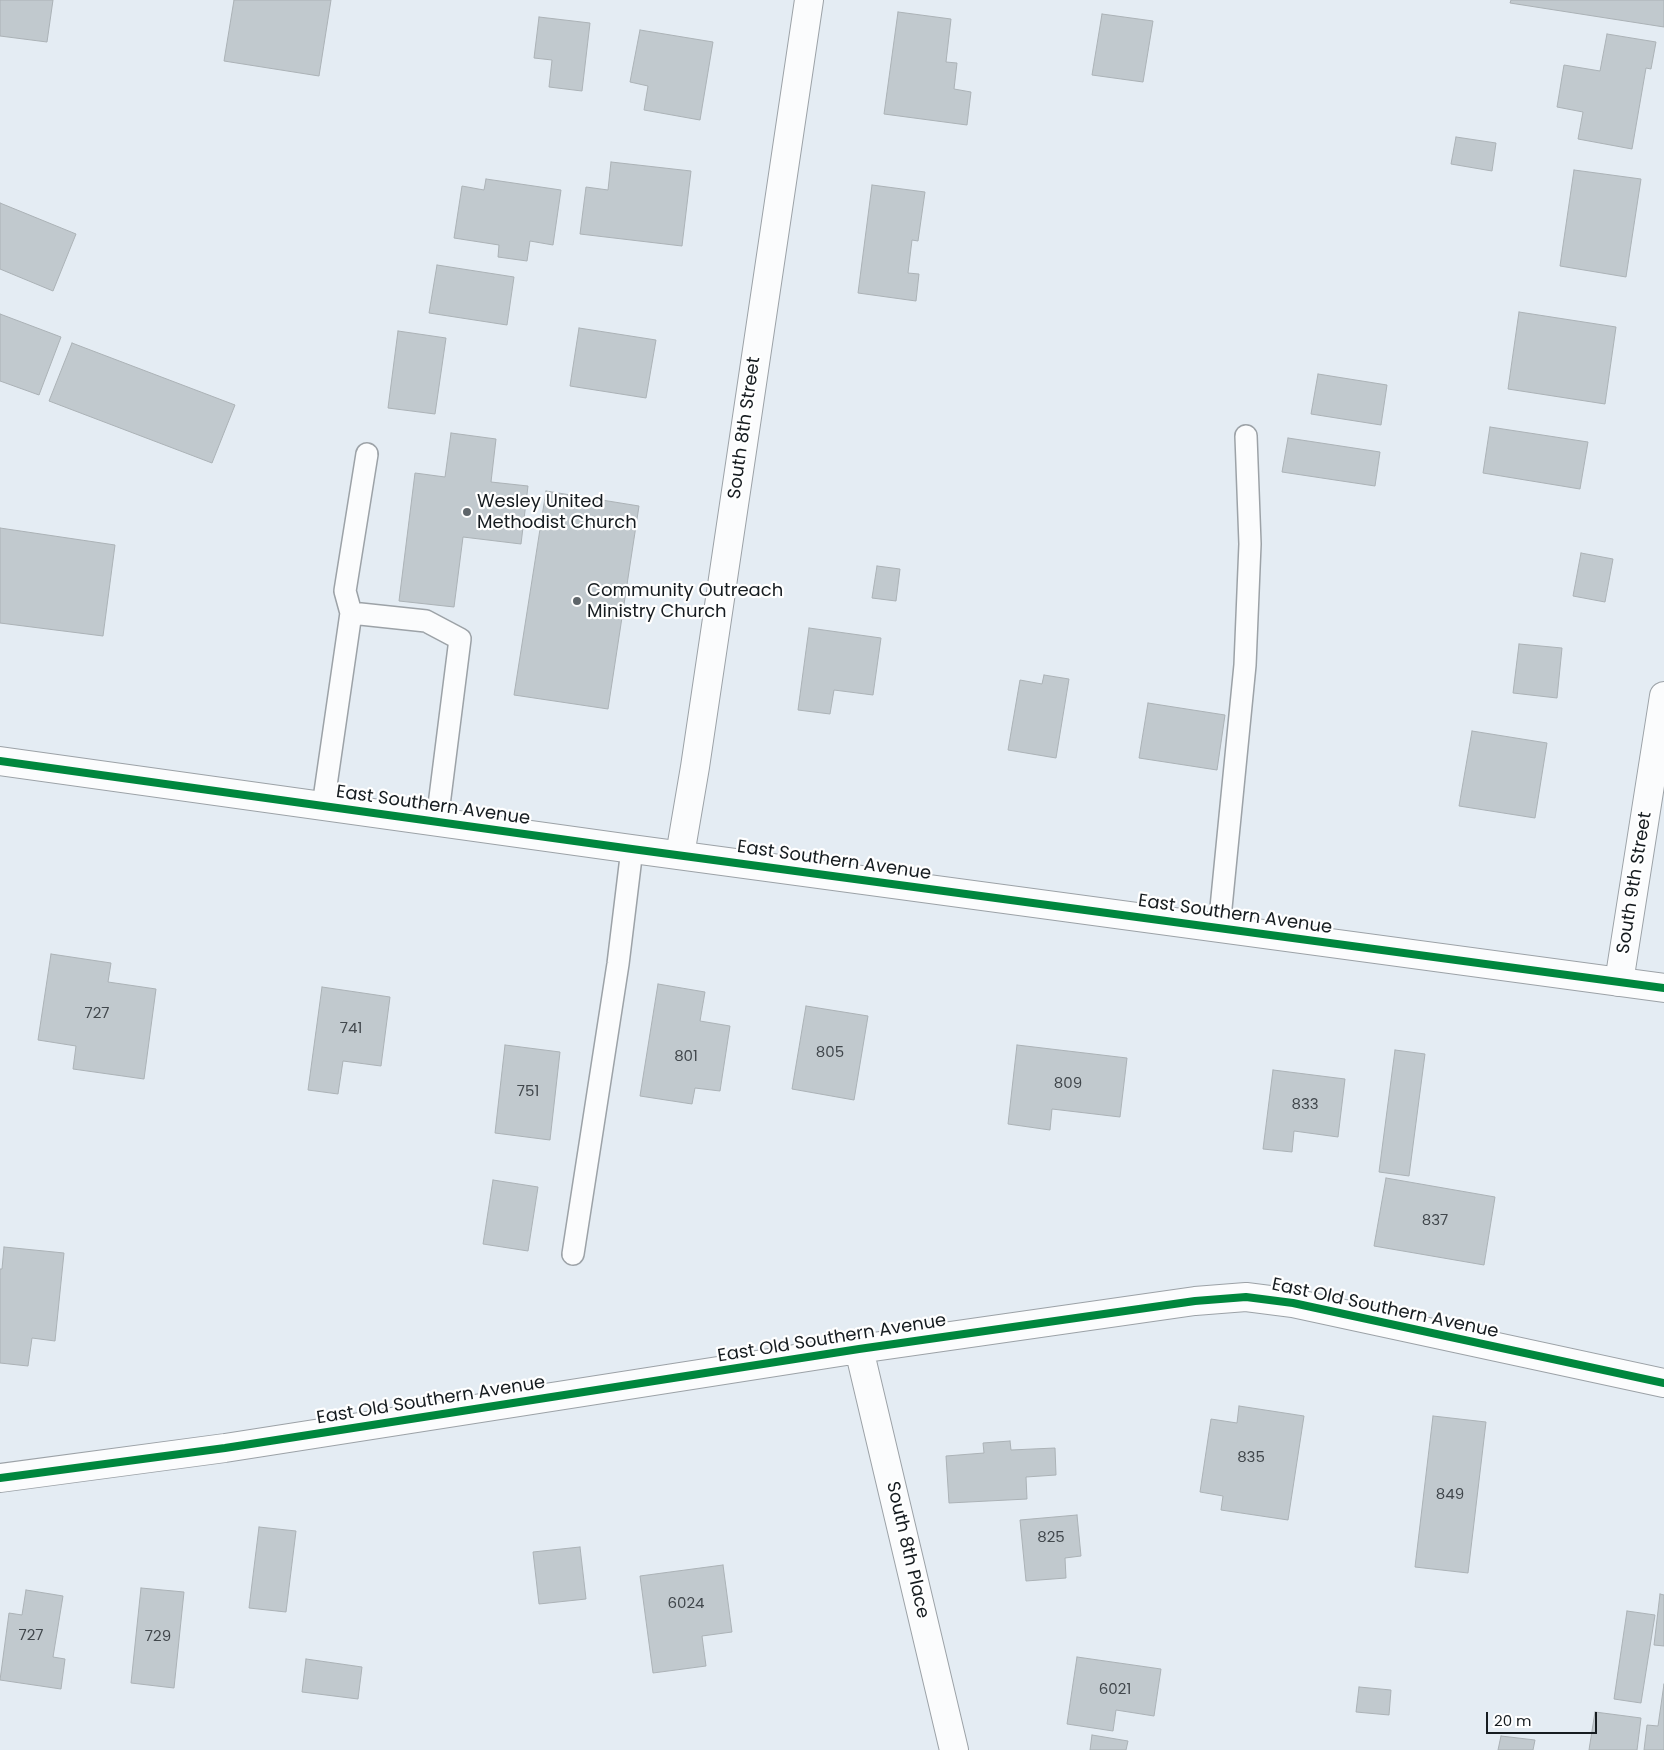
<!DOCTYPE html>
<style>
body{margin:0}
#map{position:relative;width:1664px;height:1750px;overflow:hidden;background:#e4ecf3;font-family:Poppins,sans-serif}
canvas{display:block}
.scale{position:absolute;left:1486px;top:1712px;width:111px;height:22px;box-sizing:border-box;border:2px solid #161c20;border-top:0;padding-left:6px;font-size:15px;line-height:18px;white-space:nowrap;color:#161c20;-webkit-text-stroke:4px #fff;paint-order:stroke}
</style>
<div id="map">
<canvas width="1664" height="1750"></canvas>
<div class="scale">20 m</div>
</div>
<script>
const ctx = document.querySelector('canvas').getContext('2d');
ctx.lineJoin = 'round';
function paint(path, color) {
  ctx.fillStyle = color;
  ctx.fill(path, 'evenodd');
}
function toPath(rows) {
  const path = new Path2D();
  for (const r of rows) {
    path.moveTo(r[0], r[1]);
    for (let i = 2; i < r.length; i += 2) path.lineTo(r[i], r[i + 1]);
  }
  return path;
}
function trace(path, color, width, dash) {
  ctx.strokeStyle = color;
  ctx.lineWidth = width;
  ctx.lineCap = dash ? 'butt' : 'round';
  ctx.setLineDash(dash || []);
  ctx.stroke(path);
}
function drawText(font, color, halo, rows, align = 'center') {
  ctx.font = font + ' Poppins,sans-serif';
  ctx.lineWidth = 4.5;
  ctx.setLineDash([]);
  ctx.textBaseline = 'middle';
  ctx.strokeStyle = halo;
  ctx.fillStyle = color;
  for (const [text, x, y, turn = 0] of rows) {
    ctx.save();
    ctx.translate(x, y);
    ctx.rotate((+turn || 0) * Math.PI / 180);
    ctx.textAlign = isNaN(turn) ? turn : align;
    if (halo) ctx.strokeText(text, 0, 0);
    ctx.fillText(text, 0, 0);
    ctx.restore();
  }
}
const building = toPath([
 [0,0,53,0,47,42,0,36,0,0],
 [234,0,331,0,319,76,224,61,234,0],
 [1511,0,1664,0,1664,27,1510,3,1511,0],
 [898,12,951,19,946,62,957,63,954,89,971,92,967,125,884,114,898,12],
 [1102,14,1153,21,1143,82,1092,75,1102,14],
 [539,17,590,23,582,91,549,87,552,60,534,58,539,17],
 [640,30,713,42,700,120,644,110,648,86,630,82,640,30],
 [1607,34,1656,42,1651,69,1646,68,1632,149,1578,139,1583,112,1557,107,1564,65,1600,71,1607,34],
 [1456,137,1496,143,1492,171,1451,164,1456,137],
 [611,162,691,171,682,246,580,234,586,187,608,190,611,162],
 [1574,170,1641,179,1626,277,1560,266,1574,170],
 [486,179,561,190,553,245,530,241,527,261,498,257,499,245,454,238,462,186,484,190,486,179],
 [872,185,925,192,918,241,912,240,908,273,919,274,916,301,858,293,872,185],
 [0,203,76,234,53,291,0,269,0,203],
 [437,265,514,277,507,325,429,313,437,265],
 [1519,312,1616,327,1605,404,1508,389,1519,312],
 [0,314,61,337,39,395,0,381,0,314],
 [579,328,656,340,646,398,570,386,579,328],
 [398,331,446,338,435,414,388,408,398,331],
 [72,343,235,405,212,463,49,401,72,343],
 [1318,374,1387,385,1381,425,1311,414,1318,374],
 [1490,427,1588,442,1580,489,1483,473,1490,427],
 [451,433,496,439,491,482,528,486,521,544,463,537,454,607,399,601,415,473,445,477,451,433],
 [1288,438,1380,452,1375,486,1282,472,1288,438],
 [546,491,639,506,608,709,514,695,546,491],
 [0,528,115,545,103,636,0,623,0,528],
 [1581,553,1613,559,1605,602,1573,596,1581,553],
 [877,566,900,569,896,601,872,598,877,566],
 [809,628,881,638,873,695,834,690,830,714,798,710,809,628],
 [1519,644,1562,648,1557,698,1513,693,1519,644],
 [1044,675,1069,679,1056,758,1008,750,1020,680,1042,684,1044,675],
 [1148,703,1225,715,1217,770,1139,758,1148,703],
 [1472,731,1547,743,1535,818,1459,806,1472,731],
 [51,954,111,963,108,982,156,989,144,1079,73,1069,76,1046,38,1040,51,954],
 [658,984,705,992,700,1021,730,1026,720,1091,695,1088,692,1104,640,1096,658,984],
 [322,987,390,997,381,1066,343,1061,338,1094,308,1090,322,987],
 [806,1006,868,1016,854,1100,792,1089,806,1006],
 [505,1045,560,1052,550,1140,495,1133,505,1045],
 [1017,1045,1127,1058,1120,1117,1052,1109,1050,1130,1008,1124,1017,1045],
 [1395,1050,1425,1054,1409,1176,1379,1172,1395,1050],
 [1273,1070,1345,1079,1338,1137,1294,1131,1292,1152,1263,1149,1273,1070],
 [1386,1178,1495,1197,1484,1265,1374,1246,1386,1178],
 [493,1180,538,1187,528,1251,483,1244,493,1180],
 [4,1247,64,1253,55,1341,32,1338,28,1366,0,1363,0,1269,2,1269,4,1247],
 [1239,1406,1304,1416,1288,1520,1221,1510,1223,1496,1200,1492,1211,1419,1237,1423,1239,1406],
 [1433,1416,1486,1422,1468,1573,1415,1567,1433,1416],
 [1010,1441,1011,1450,1055,1448,1056,1475,1026,1477,1027,1499,949,1503,946,1456,984,1453,983,1443,1010,1441],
 [1077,1515,1081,1556,1065,1558,1066,1578,1026,1581,1020,1520,1077,1515],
 [259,1527,296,1531,286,1612,249,1608,259,1527],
 [580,1547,586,1599,539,1604,533,1552,580,1547],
 [723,1565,732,1632,702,1636,706,1666,653,1673,640,1576,723,1565],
 [141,1588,184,1592,174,1688,131,1683,141,1588],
 [26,1590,63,1596,53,1657,65,1659,61,1689,0,1680,9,1613,22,1615,26,1590],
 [1660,1594,1664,1595,1664,1646,1654,1645,1660,1594],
 [1627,1611,1655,1615,1641,1703,1614,1699,1627,1611],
 [1077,1657,1161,1669,1154,1716,1116,1710,1113,1731,1067,1724,1077,1657],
 [306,1659,362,1667,358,1699,302,1692,306,1659],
 [1664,1684,1664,1750,1644,1750,1647,1725,1658,1726,1664,1684],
 [1359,1687,1391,1690,1389,1715,1356,1712,1359,1687],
 [1595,1712,1641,1718,1637,1750,1589,1750,1595,1712],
 [1092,1735,1128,1741,1126,1750,1090,1750,1092,1735],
 [1501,1736,1535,1740,1533,1750,1498,1750,1501,1736]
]);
const service = toPath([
 [367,454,345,591,351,613,426,621,460,639,437,821],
 [323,806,351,613],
 [1219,928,1245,665,1250,544,1246,436],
 [573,1254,618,964,632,849]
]);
const minor = toPath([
 [680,855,695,767,809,0],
 [1619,982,1664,696],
 [859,1349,954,1750],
 [0,1478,225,1448,859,1349,1195,1301,1246,1297,1293,1303,1664,1383]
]);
const secondary = toPath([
 [0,761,632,849,1664,988]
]);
const cycleway = toPath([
 [0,761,632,849,1664,988],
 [0,1478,225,1448,859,1349,1195,1301,1246,1297,1293,1303,1664,1383]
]);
const markers = [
 [467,512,5,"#5e656a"],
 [577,601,5,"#5e656a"]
];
const numberNames = [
 ["727",97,1014],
 ["741",351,1029],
 ["805",830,1053],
 ["801",686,1057],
 ["809",1068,1084],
 ["751",528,1092],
 ["833",1305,1105],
 ["837",1435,1221],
 ["835",1251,1458],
 ["849",1450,1495],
 ["825",1051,1538],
 ["6024",686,1604],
 ["727",31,1636],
 ["729",158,1637],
 ["6021",1115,1690]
];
const streetNames = [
 ["South 8th Street",745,428,-82],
 ["East Southern Avenue",433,806,8],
 ["East Southern Avenue",834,861,8],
 ["South 9th Street",1635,883,-81],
 ["East Southern Avenue",1235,915,8],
 ["East Old Southern Avenue",1385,1309,12],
 ["East Old Southern Avenue",832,1339,-9],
 ["East Old Southern Avenue",431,1401,-9],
 ["South 8th Place",907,1550,77]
];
const poiNames = [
 ["Wesley United",477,502],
 ["Methodist Church",477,523],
 ["Community Outreach",587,591],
 ["Ministry Church",587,612]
];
paint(building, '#c1c9ce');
trace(building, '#abb2b6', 1);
trace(service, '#9ca2a7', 24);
trace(minor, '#9ca2a7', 30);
trace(secondary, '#9ca2a7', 30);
trace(service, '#fbfcfd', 21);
trace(minor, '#fbfcfd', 28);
trace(secondary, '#fbfcfd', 28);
trace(cycleway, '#00873e', 8);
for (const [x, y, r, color] of markers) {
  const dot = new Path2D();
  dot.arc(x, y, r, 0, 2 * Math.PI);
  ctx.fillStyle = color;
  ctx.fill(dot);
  trace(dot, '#fff', 2);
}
drawText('15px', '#41474c', null, numberNames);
drawText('18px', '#161c20', '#fff', streetNames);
drawText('18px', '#161c20', '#fff', poiNames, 'left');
</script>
